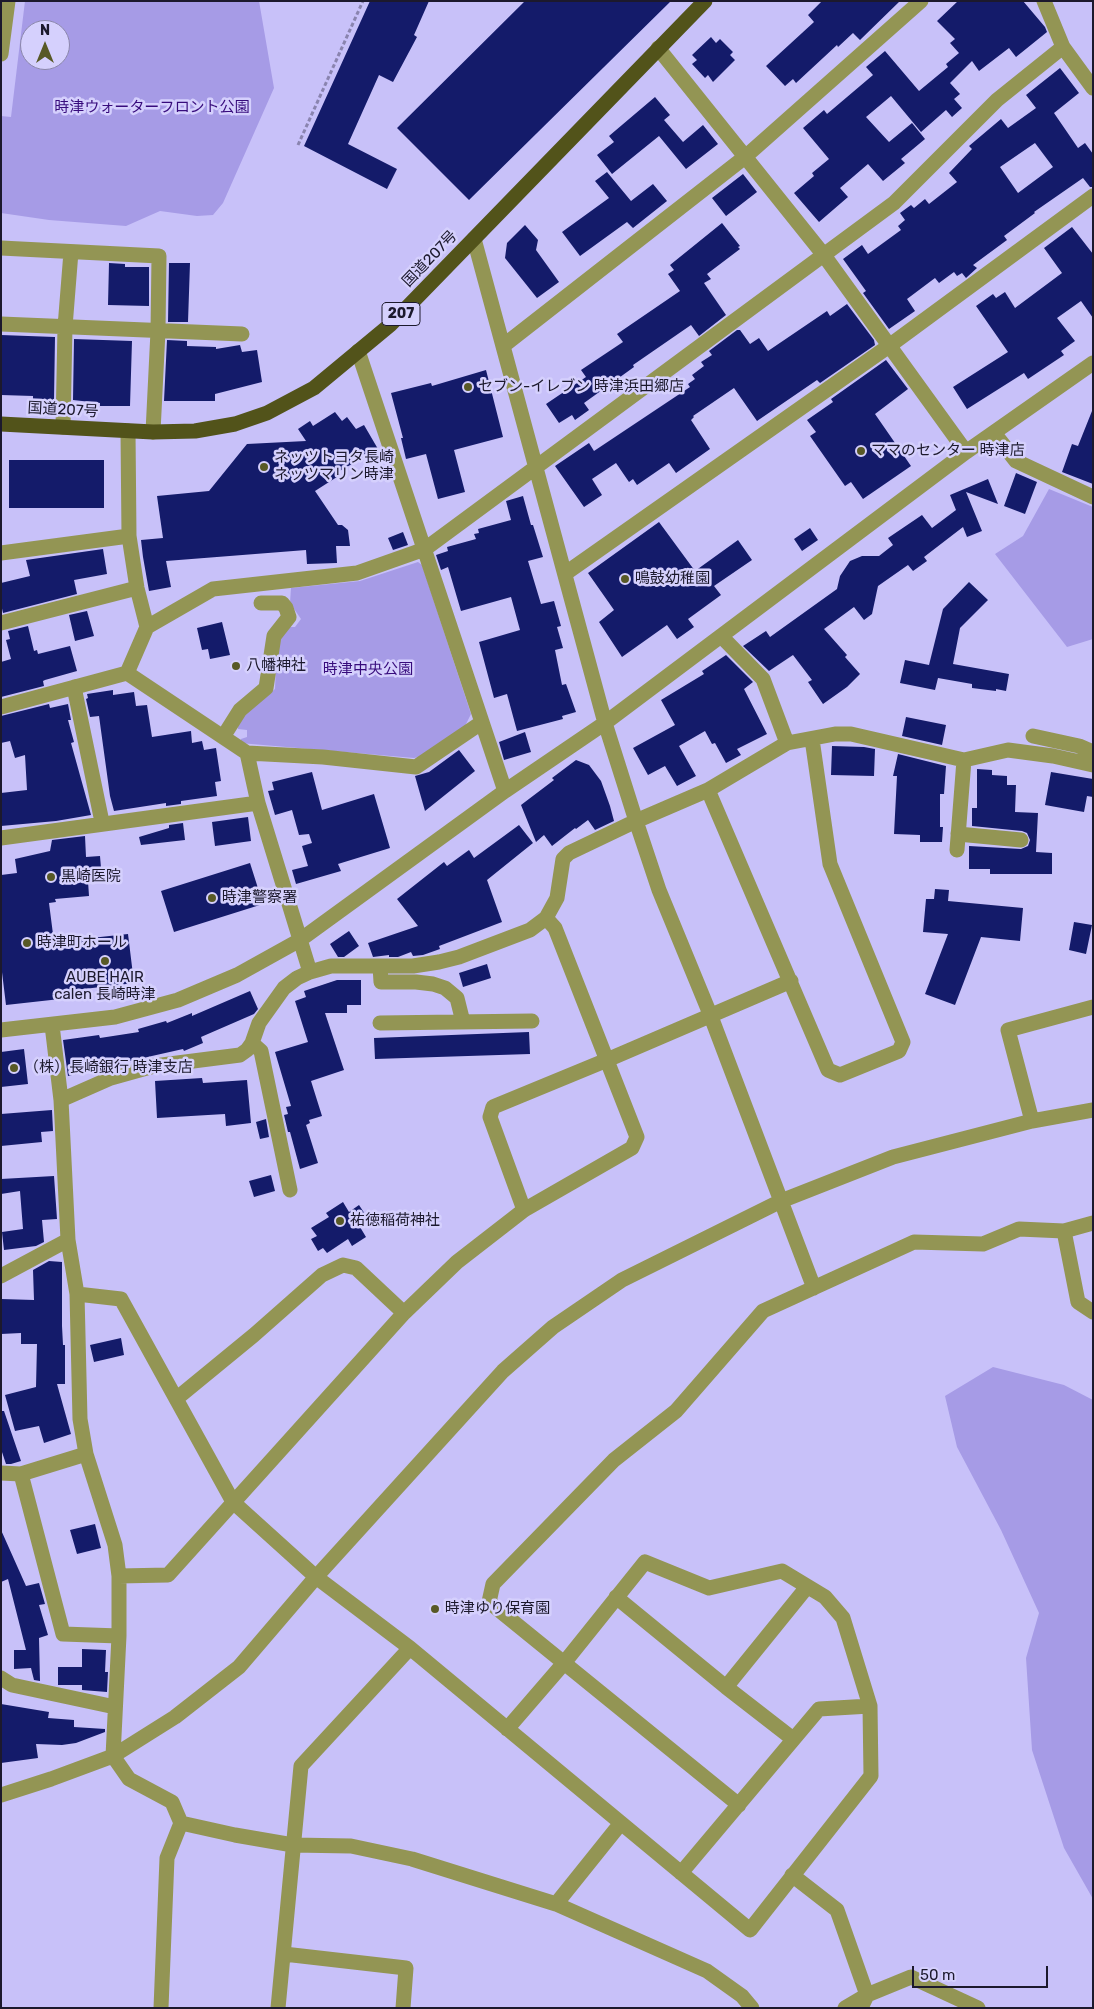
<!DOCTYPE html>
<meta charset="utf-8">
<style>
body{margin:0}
#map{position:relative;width:1094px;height:2009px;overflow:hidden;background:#c8c1f9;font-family:Rubik,sans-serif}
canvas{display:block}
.frame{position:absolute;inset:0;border:2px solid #1c192d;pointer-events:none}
.north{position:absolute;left:20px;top:20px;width:50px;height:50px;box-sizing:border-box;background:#d5d0fd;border:1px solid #8b87aa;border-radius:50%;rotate:0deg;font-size:14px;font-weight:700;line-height:20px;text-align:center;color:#1c192d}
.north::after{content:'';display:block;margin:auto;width:18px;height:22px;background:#585926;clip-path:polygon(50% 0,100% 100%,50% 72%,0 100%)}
.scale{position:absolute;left:912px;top:1966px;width:136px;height:22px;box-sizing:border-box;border:2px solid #1c192d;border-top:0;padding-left:6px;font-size:15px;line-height:18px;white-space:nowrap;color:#1c192d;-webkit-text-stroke:4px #d5d0fd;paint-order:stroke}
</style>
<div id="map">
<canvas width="1094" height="2009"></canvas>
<div class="frame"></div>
<div class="north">N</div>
<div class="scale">50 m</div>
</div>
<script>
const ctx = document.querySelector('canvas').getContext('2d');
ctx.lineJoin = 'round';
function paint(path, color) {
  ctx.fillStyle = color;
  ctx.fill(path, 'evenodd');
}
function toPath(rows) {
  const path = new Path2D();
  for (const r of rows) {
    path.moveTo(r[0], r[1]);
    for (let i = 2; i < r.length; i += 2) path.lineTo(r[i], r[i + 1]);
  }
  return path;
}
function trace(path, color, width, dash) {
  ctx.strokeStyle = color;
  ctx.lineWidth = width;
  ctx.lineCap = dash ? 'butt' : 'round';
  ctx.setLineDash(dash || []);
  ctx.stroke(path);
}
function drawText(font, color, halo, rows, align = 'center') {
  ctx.font = font + ' Rubik,"Noto Sans JP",sans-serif';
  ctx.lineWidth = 5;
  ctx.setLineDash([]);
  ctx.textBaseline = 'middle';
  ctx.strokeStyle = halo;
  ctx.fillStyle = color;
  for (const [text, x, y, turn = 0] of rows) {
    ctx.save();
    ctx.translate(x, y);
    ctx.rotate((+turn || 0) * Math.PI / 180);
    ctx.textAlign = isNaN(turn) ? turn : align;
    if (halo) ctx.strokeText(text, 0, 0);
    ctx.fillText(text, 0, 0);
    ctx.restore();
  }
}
const green = toPath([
 [25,1,259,1,274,88,223,203,213,215,197,216,160,211,126,226,49,220,1,213,1,116,11,117],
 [30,30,60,30,60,60,30,60],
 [1049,489,1093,507,1093,639,1067,647,995,554,1023,536],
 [418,562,422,565,471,714,464,728,425,756,414,758,240,743,241,739,247,737,247,730,238,729,238,723,253,705,275,689,277,643,288,627,295,627,301,619,290,603,291,588,360,581],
 [993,1367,1064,1385,1093,1400,1093,1899,1064,1848,1032,1750,1026,1658,1039,1613,1001,1530,957,1447,945,1396]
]);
const building = toPath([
 [370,1,429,1,414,35,417,37,393,82,379,75,348,144,397,169,387,189,304,146],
 [525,1,671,1,469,200,397,128],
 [822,1,900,1,860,40,853,33,838,47,837,45,796,83,793,79,785,86,766,66,814,22,808,15],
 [958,1,1023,1,1045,27,1047,32,1016,57,1009,48,979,71,972,61,950,83,960,94,954,99,962,108,952,117,946,110,921,132,891,96,866,117,889,142,912,123,925,139,901,159,905,163,883,181,868,164,840,188,848,197,819,222,794,193,814,176,812,173,829,159,803,128,824,110,827,114,873,75,866,67,885,51,919,91,948,67,946,64,959,53,950,43,955,39,937,21],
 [711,37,716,43,720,39,733,52,730,55,735,60,713,82,708,75,705,78,692,64,697,60,692,55],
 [1060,68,1079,93,1054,113,1078,148,1085,143,1093,154,1093,187,1090,187,1083,178,1034,212,1035,213,1004,236,1007,240,973,265,977,268,966,278,962,273,957,276,954,272,939,283,935,278,907,299,915,311,889,329,863,293,866,291,843,259,862,245,868,254,901,230,898,226,905,220,900,213,911,205,914,208,925,199,929,204,957,182,949,173,972,149,969,146,1001,119,1008,128,1036,108,1026,95],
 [1035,143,1053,167,1018,193,1000,167],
 [655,97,670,115,664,120,683,142,703,125,718,144,686,169,659,136,612,174,597,155,614,142,609,136],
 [607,172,631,201,653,184,667,201,633,228,627,222,580,256,562,232,609,198,595,181],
 [743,174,757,192,726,216,712,198],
 [722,223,740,246,738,247,740,249,707,274,711,279,704,283,726,315,699,336,691,325,633,365,634,367,584,403,589,410,575,420,572,415,559,423,546,404,586,377,581,370,623,342,617,334,680,291,668,274,674,270,670,265],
 [525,225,538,240,536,250,559,282,537,298,505,258,507,243],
 [1072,227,1093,254,1093,318,1081,301,1057,318,1075,341,1061,351,1064,355,1028,379,1024,373,967,409,953,387,1008,352,976,306,993,294,996,298,1005,292,1015,308,1062,273,1044,248],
 [109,263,125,264,125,267,149,267,149,306,108,305],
 [169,263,190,263,188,322,168,322],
 [847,304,874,340,875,345,820,383,817,380,757,421,734,388,693,416,694,417,691,420,710,449,676,473,669,463,637,485,633,479,629,482,616,463,592,479,602,495,584,507,555,466,589,443,594,451,690,387,688,384,695,379,692,375,704,366,701,362,712,355,709,351,737,330,740,330,750,344,759,338,768,351,827,311,830,316],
 [1,335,55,337,54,400,33,400,33,396,1,395],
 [74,339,132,341,130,406,100,406,100,403,73,400],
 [167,340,187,341,187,346,216,347,216,349,240,345,242,352,257,350,262,382,215,394,215,401,164,401],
 [886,360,908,389,875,414,911,466,863,499,851,482,845,486,810,436,816,432,807,420,833,402,831,399],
 [486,370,503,437,454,450,465,492,438,499,426,454,406,459,401,438,403,438,391,393,431,383,432,386],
 [1092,411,1093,412,1093,484,1062,472,1072,444,1078,446],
 [335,412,342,421,347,417,356,429,364,425,378,449,338,472,340,475,315,491,338,525,342,525,348,530,350,546,336,546,337,563,307,564,306,550,166,561,171,587,149,591,143,557,141,540,163,538,157,496,209,491,247,444,306,441,298,429,310,421,313,426],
 [9,460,104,460,104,508,9,508],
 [1016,473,1037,482,1025,514,1004,506],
 [988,479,998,504,966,492,982,531,967,537,963,527,924,557,927,561,913,571,908,565,878,586,872,614,864,620,854,607,824,629,847,655,845,657,860,674,847,687,823,704,808,682,812,680,793,655,769,671,743,646,766,631,770,637,837,589,840,576,850,561,862,556,879,556,893,545,888,538,922,515,932,528,956,510,950,495],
 [523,496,531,525,533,525,543,557,528,561,541,604,554,601,561,626,557,627,563,648,555,650,562,685,566,684,576,712,562,716,563,719,517,731,507,694,494,698,479,642,520,630,511,597,461,611,448,567,441,570,436,555,448,551,447,547,476,539,474,534,479,533,478,529,511,520,506,501],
 [659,522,695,571,738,540,752,560,714,586,721,595,688,619,694,627,677,639,667,625,622,657,599,622,614,610,588,573],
 [810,528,818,540,802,551,794,539],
 [403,532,408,545,393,550,388,538],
 [103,549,107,574,74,580,77,594,3,613,1,604,1,583,30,576,26,560],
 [969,582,988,600,960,628,953,664,1009,674,1006,691,996,689,996,691,972,688,972,684,938,678,935,690,900,683,905,660,929,665,943,609],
 [87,611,94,636,75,641,69,615],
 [222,622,230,655,210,659,208,649,202,650,197,628],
 [28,626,34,651,37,650,38,654,70,646,77,671,45,680,43,681,44,686,1,697,1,662,11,659,6,640,10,639,8,631],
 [726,655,753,682,744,689,767,734,737,749,741,755,726,763,715,743,712,744,705,731,679,746,696,776,677,786,665,766,648,775,633,748,675,725,661,700,704,674,702,671],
 [113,690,113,695,134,692,136,706,147,705,152,737,191,731,192,743,202,741,204,750,216,748,221,781,215,782,217,796,181,801,181,804,166,806,166,803,114,811,110,796,99,716,90,717,86,699,88,698,87,694],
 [49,704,50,708,68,704,71,720,68,720,74,742,71,743,91,815,56,821,1,826,1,793,27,790,25,755,15,758,10,741,1,743,1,716],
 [906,717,946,725,942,745,902,736],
 [525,732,531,752,504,760,499,742],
 [832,746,864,747,875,749,874,776,831,775],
 [459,750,475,771,425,811,415,776,429,772],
 [898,754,946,766,944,794,940,794,940,827,943,827,942,842,920,842,920,835,894,834,897,776,893,776],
 [576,760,589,765,601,781,610,806,614,821,595,830,588,820,576,829,575,828,552,846,544,835,536,842,521,805,554,780,552,778],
 [977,769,992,770,992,775,1007,776,1007,785,1016,785,1015,812,1038,813,1036,852,1052,853,1052,874,990,874,990,869,969,869,969,846,1021,849,1028,846,1030,840,1027,833,1022,831,972,826,972,808,977,808],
 [312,772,322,810,374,794,390,848,338,864,341,871,296,884,292,870,308,866,302,846,312,843,309,834,299,835,292,810,275,815,268,791,274,790,272,782],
 [1051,772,1093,779,1093,797,1087,796,1084,812,1045,805],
 [248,817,251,841,215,846,212,822],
 [183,823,185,840,141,845,139,837,169,828,169,825],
 [519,825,533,843,487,880,502,922,439,946,440,949,423,955,413,956,411,952,398,957,389,957,389,955,373,957,368,943,418,926,397,899,444,862,447,866,469,850,474,858],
 [85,836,86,857,100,856,102,880,88,881,89,896,55,899,56,902,49,903,54,942,128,934,134,983,59,992,60,999,6,1005,1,964,1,875,17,873,15,859,50,851,52,840],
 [250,863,263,904,174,932,161,891],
 [935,889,949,890,948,901,1023,908,1020,941,981,937,955,1005,925,994,948,934,923,932,926,899,934,899],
 [1074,922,1092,925,1086,954,1069,950],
 [349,931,359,946,344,957,338,957,330,944],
 [487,964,491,978,463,987,459,973],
 [337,980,361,980,361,1005,347,1005,347,1013,325,1013,344,1070,311,1081,322,1116,309,1120,310,1123,306,1125,318,1163,300,1169,290,1132,288,1132,284,1115,288,1114,286,1107,291,1106,275,1052,308,1042,295,1001,306,997,304,991],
 [250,991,258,1009,254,1014,201,1037,203,1043,184,1051,183,1049,103,1067,81,1070,81,1073,68,1076,63,1040,99,1035,100,1038,139,1032,138,1029,166,1021,167,1023,192,1013,192,1016],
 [529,1032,530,1054,375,1059,374,1038],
 [24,1049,28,1084,1,1087,1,1052],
 [202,1078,203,1083,247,1080,251,1123,226,1126,225,1114,157,1118,155,1081],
 [52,1110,53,1131,41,1132,42,1142,1,1146,1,1114],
 [266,1119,269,1137,260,1139,256,1122],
 [271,1175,275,1191,254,1197,249,1181],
 [54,1176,57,1219,42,1220,44,1242,36,1246,4,1250,2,1232,23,1229,20,1191,1,1194,1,1179],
 [343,1202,349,1212,359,1205,369,1220,360,1227,366,1237,352,1246,348,1239,327,1253,323,1248,318,1251,311,1239,317,1236,311,1228,329,1217,326,1213],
 [49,1261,62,1262,62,1326,63,1345,65,1345,65,1384,57,1384,71,1434,44,1443,39,1426,15,1431,5,1395,36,1387,37,1344,21,1344,21,1333,1,1334,1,1299,34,1300,33,1270],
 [121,1338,124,1355,94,1362,90,1345],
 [1,1411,4,1411,21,1461,11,1464,6,1464,1,1449],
 [95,1524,101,1548,77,1554,70,1530],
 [1,1530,26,1586,39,1583,45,1604,39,1605,48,1635,39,1638,40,1681,34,1680,31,1668,14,1669,14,1650,26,1650,8,1579,1,1582],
 [82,1649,106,1650,105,1672,108,1672,107,1692,82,1690,82,1685,58,1685,58,1667,82,1667],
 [1,1704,49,1712,48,1718,74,1720,74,1727,105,1729,105,1732,76,1743,62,1745,36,1744,38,1758,1,1763]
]);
const path = toPath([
 [298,145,363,1]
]);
const minor = toPath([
 [1044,1,1063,47,1093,88],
 [658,48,823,254,966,452],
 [1,54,8,1],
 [474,239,605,723,636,821,659,890,710,1014,814,1288],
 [1,248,159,256,158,331,153,432],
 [1,324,242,334],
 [503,346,745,157,921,1],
 [358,351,505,791],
 [63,427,65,327,71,252],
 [128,431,129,536],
 [994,433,1016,461,1093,497],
 [1,553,129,536,137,588,147,627],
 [566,573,889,346,1093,196],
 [1,623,137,588],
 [721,636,763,679,787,743],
 [127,673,147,627,213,589,357,573,425,549,894,203,997,100,1063,47],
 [74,687,102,822],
 [1,707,127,673,247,753,323,757,416,767,481,723],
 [1033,736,1079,746,1093,752],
 [223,737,240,710,266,688,274,636,289,617,286,608,282,603,261,603],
 [247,753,258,803,310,972],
 [708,790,828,1070,840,1075,899,1051,903,1042,830,864,812,739],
 [958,834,1021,840],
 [1,838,258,803],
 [957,850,964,760],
 [380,966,381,982,416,982,433,984,445,988,457,998,463,1022],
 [380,1023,532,1021],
 [52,1025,61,1100,68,1240,77,1294,80,1419,86,1454,115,1545,119,1576,119,1636,113,1756,129,1779,172,1802,181,1823,167,1858,161,2008],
 [1,1030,115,1017,178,1000,237,975,300,940,505,791,605,723,966,452,1093,363],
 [252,1043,261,1051,290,1190],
 [61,1100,111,1078,154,1066,240,1055,247,1050,252,1043,259,1023,284,988,297,978,310,972,331,966,413,966,439,962,459,957,530,930,546,918,557,898,563,859,569,853,636,821,708,790,787,743,835,734,851,734,964,760,1008,750,1053,756,1093,765],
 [1032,1121,1008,1030,1093,1007],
 [524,1210,490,1117,493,1107,607,1060,791,981],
 [1064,1231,1078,1302,1093,1312],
 [1,1276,68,1240],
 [77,1294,121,1299,233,1502,316,1577,410,1648,750,1930,871,1776,870,1706,843,1618,825,1597,782,1571,709,1588,645,1562,564,1663,507,1729],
 [176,1399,254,1335,322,1275,343,1265,356,1268,404,1313],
 [86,1454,21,1474,63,1634,119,1636],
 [1,1473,21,1474],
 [119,1576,168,1575,404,1313,457,1262,524,1210,632,1148,637,1137,555,928,546,918],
 [616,1597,726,1687,793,1739],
 [1,1678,12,1685,115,1707],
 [726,1687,807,1587],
 [1,1795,51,1779,113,1756,175,1717,239,1667,316,1577,503,1371,553,1327,622,1280,781,1201,893,1157,1032,1121,1093,1110],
 [739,1805,489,1602,493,1584,614,1460,676,1411,763,1311,914,1242,983,1244,1019,1229,1064,1231,1093,1223],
 [181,1823,235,1835,293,1845,351,1846,412,1859,556,1904,707,1971,742,1996,752,2008],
 [681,1873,819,1709,870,1706],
 [792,1875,837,1910,867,1995,861,2008],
 [556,1904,621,1823],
 [284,1954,406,1968,403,2008],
 [278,2008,301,1766,410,1648],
 [845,2008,867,1995,911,1977,978,2008]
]);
const highway = toPath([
 [1,424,153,432,195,431,235,424,267,413,314,388,390,325,705,1]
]);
const markers = [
 [468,387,5,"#585926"],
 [861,451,5,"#585926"],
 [264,467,5,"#585926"],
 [625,579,5,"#585926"],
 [236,666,5,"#585926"],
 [51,877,5,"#585926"],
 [212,898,5,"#585926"],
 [27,943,5,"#585926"],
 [105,961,5,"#585926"],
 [14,1068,5,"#585926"],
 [340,1221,5,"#585926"],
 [435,1609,5,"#585926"]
];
const shields = [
 [401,314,38]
];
const shieldNames = [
 ["207",401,314]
];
const parkNames = [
 ["時津ウォーターフロント公園",152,108],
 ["時津中央公園",368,670]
];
const streetNames = [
 ["国道207号",430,259,-46],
 ["国道207号",63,410,3]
];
const poiNames = [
 ["セブン-イレブン 時津浜田郷店",478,387],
 ["ママのセンター 時津店",871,451],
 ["ネッツトヨタ長崎",274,458],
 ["ネッツマリン時津",274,475],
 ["鳴鼓幼稚園",635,579],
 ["八幡神社",246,666],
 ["黒崎医院",61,877],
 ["時津警察署",222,898],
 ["時津町ホール",37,943],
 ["AUBE HAIR",105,978,"center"],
 ["calen 長崎時津",105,995,"center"],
 ["（株）長崎銀行 時津支店",24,1068],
 ["祐徳稲荷神社",350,1221],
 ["時津ゆり保育園",445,1609]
];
paint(green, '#a69be6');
paint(building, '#141b6a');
trace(path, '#8a84af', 3, [4, 2.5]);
trace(minor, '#939554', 15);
trace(highway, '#52531a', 15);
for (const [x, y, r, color] of markers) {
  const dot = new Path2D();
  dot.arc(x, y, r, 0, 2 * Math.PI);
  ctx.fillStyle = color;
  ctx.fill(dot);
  trace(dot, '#d5d0fd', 2);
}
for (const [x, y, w] of shields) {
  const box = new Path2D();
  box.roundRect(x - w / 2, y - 11.5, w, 23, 4);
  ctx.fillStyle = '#d5d0fd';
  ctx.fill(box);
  trace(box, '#1c192d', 1);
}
drawText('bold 14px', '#1c192d', null, shieldNames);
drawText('15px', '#370b7c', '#d5d0fd', parkNames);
drawText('15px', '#1c192d', '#d5d0fd', streetNames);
drawText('15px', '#1c192d', '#d5d0fd', poiNames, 'left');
</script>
